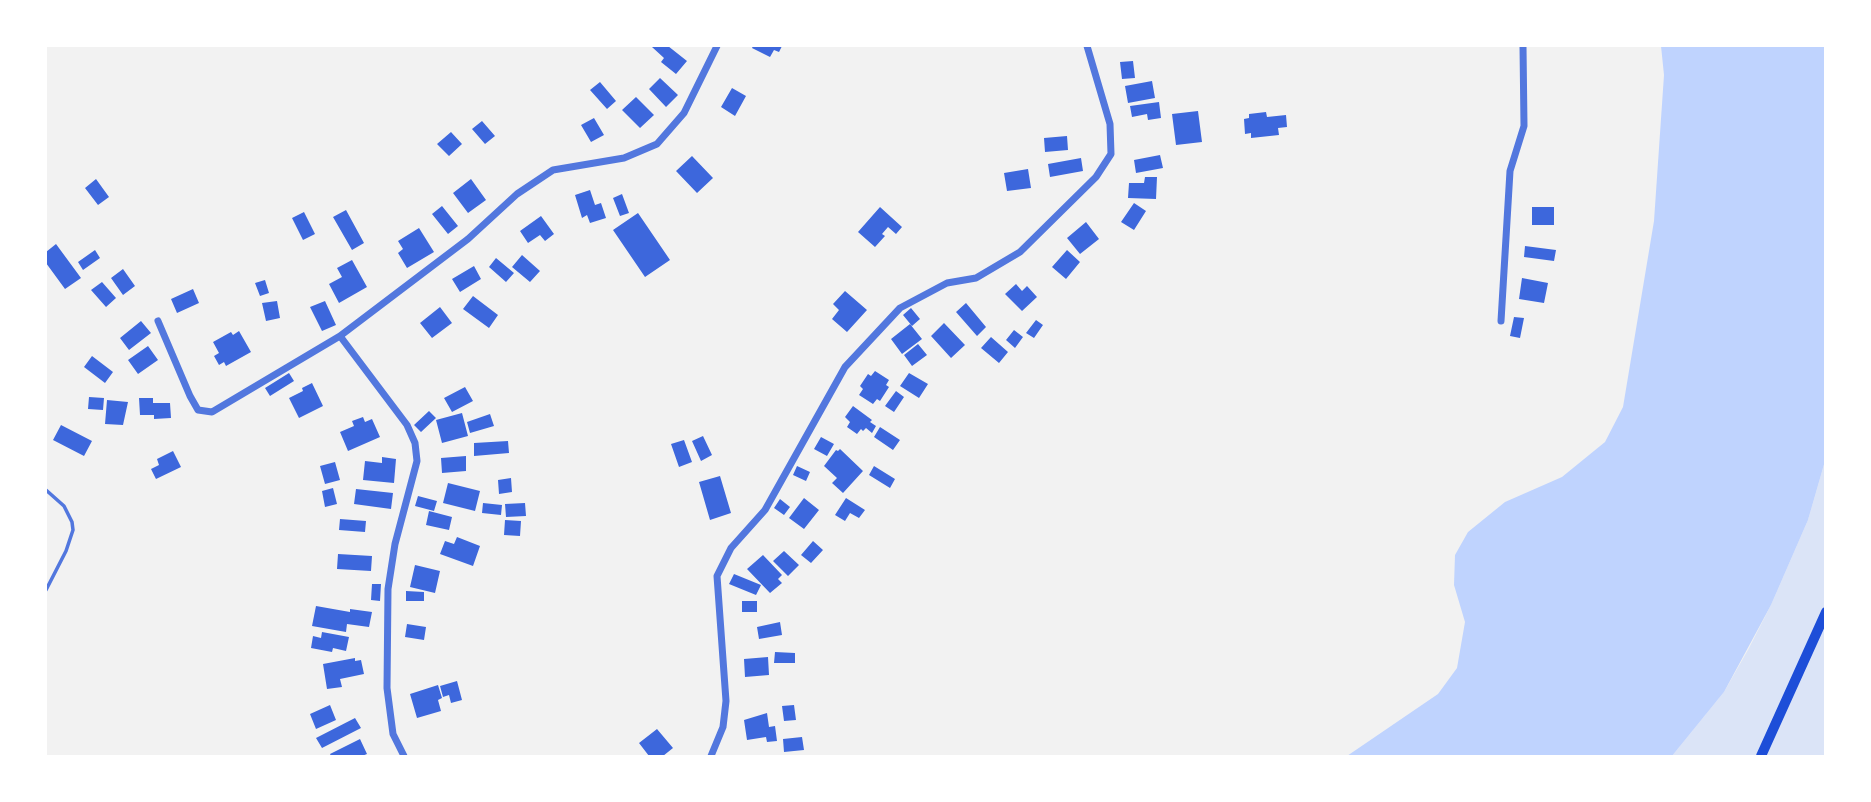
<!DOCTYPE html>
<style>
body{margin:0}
#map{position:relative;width:1871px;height:802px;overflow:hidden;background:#f2f2f2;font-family:Barlow,sans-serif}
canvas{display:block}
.frame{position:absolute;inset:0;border:47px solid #fff;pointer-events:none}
</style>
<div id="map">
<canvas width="1871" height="802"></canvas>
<div class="frame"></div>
</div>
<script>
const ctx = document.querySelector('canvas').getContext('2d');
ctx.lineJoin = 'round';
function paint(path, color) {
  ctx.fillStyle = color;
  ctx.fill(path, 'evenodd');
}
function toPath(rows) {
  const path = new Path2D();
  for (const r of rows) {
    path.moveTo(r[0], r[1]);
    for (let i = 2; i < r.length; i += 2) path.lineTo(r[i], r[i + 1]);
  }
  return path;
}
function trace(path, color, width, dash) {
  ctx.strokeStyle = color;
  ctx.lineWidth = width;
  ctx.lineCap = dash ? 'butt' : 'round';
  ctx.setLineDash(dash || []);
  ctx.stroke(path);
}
const green = toPath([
 [1825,461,1825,756,1672,756,1724,692,1748,650,1771,605,1808,520]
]);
const water = toPath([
 [1661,46,1825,46,1825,461,1808,520,1771,605,1724,692,1672,756,1347,756,1438,694,1457,668,1465,622,1454,585,1455,555,1468,532,1505,502,1562,477,1605,442,1623,407,1654,221,1664,75]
]);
const building = toPath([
 [653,46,668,46,687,61,676,74,661,62,664,58,652,47],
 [753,46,782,46,779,52,774,50,770,57,752,48],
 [1133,61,1135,78,1122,79,1120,62],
 [660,78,678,95,666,107,649,89],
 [1152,81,1155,98,1128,103,1125,86],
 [600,82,616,101,607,109,590,90],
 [732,88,746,96,735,116,721,107],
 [636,97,654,115,640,128,622,110],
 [1159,102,1161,118,1148,120,1147,114,1132,117,1130,106],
 [1198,111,1202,142,1176,145,1172,114],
 [1266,112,1267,117,1286,115,1287,127,1278,128,1279,135,1251,138,1251,133,1245,134,1244,119,1249,118,1249,114],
 [594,118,604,135,591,142,581,125],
 [482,121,495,136,485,144,472,129],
 [451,132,462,144,449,156,437,144],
 [1067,136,1068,150,1045,152,1044,138],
 [1160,155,1163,168,1136,173,1134,160],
 [692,156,713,178,697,193,676,171],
 [1081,158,1083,171,1050,177,1048,164],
 [1028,169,1031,188,1007,191,1004,173],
 [1145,177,1157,177,1156,199,1128,198,1129,183,1144,183],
 [96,179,109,197,98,205,85,188],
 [471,179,486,200,468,213,453,193],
 [590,190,595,205,601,203,606,218,590,223,587,215,582,218,575,195],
 [622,194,629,213,620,216,613,198],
 [1134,203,1146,211,1134,230,1121,222],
 [442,206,458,226,448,234,432,214],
 [880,207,902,227,896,234,888,227,882,234,885,236,875,247,858,232],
 [1532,207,1554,207,1554,225,1532,225],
 [346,210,364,243,352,250,333,217],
 [304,212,315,234,303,240,292,218],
 [638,213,670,260,645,277,613,230],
 [541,216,554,234,545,241,540,235,528,243,520,231],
 [1086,222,1099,239,1080,254,1067,238],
 [419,228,434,252,407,268,398,253,403,249,398,241],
 [56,244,81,278,65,289,46,263,46,252],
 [1525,246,1556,250,1554,261,1524,257],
 [95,250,100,258,83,270,78,262],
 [1067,250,1080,262,1066,279,1052,267],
 [522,255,540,271,530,282,512,267],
 [496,258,514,273,506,282,489,267],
 [352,260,367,287,339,303,329,284,342,277,337,268],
 [474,266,481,279,460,292,452,279],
 [123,269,135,286,123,295,111,278],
 [1522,278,1548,283,1544,303,1519,299],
 [265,280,269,293,260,296,255,283],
 [102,282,116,298,106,307,91,290],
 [1016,284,1022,291,1027,286,1037,297,1022,311,1005,294],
 [193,289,199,303,177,313,171,299],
 [845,291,867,310,847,332,832,319,839,310,833,304],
 [473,296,498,315,489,328,463,309],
 [277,301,280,318,266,321,262,303],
 [325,301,336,325,322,331,310,307],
 [966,303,986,327,977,336,956,312],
 [440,307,452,323,432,338,420,323],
 [911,308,920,319,912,326,903,315],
 [1514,317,1524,318,1520,338,1510,336],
 [1036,320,1043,325,1034,338,1026,333],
 [141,321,151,333,129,350,120,338],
 [944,323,965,345,951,358,931,336],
 [910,324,922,339,902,354,891,339],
 [1014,330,1023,337,1015,348,1006,340],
 [239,331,251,352,226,366,224,362,219,365,214,356,219,353,213,342,231,332,233,335],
 [991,337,1008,352,999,363,981,348],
 [918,344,927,355,912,366,904,355],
 [148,346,158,360,138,374,128,360],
 [92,356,113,372,105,383,84,367],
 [875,371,889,380,886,385,889,387,880,401,877,399,873,404,859,395,863,389,860,386,868,374,871,376],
 [289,373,294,381,270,396,265,388],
 [909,373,928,384,919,398,900,386],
 [312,383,323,406,299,418,289,398,303,391,302,388],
 [465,387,473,401,452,412,444,398],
 [896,391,904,397,894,412,885,406],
 [89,397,104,398,103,410,88,409],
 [139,398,153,398,153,403,170,403,171,418,154,419,154,415,140,415],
 [107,400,128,402,123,425,105,424],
 [853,406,872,420,870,422,876,426,872,433,866,428,863,431,861,429,857,434,847,427,850,422,845,417],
 [429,411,436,418,421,432,414,425],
 [462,413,468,436,442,443,436,420],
 [490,414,494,426,470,433,467,422],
 [363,417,365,422,372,419,380,437,348,451,340,432,354,426,352,421],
 [61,425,92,441,84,456,53,440],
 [880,427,900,440,893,450,874,437],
 [703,436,712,455,701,461,692,441],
 [821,437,834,444,827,456,814,449],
 [684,440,692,462,679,467,671,444],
 [508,441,509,453,474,456,474,443],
 [840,449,863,471,843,493,832,483,837,478,824,466,836,450,838,451],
 [173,451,181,467,156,479,151,469,159,465,157,459],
 [466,456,466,471,442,473,441,458],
 [382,457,396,459,394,483,363,480,365,461,382,463],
 [335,462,340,480,325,484,320,466],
 [797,466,810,472,806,481,793,475],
 [874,466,895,479,890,488,869,475],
 [720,476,731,513,710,520,699,482],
 [511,478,512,492,499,494,498,480],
 [448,483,480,491,475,511,443,503],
 [333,488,337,504,325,507,322,491],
 [356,489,393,493,391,509,354,504],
 [418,496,437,501,434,511,415,506],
 [804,498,819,510,804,529,789,518],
 [846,498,865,510,859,518,850,513,845,521,835,515],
 [780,499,790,507,784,515,774,508],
 [483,503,502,505,501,515,482,513],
 [525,503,526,516,506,517,505,504],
 [429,511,452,517,449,530,426,525],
 [340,519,366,521,365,532,339,530],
 [505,520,521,521,520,536,504,535],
 [457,537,480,546,473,566,440,554,445,541,454,544],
 [813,541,823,550,811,563,801,555],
 [784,551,799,565,788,576,773,561],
 [338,554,372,556,371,571,337,569],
 [763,555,782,575,778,579,782,583,770,593,747,569],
 [415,565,440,571,435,593,410,587],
 [734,574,761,585,756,595,729,584],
 [372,584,381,584,380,601,371,600],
 [406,591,424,592,424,601,406,601],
 [742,601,757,601,757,612,742,612],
 [316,606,350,612,350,609,372,612,369,627,347,624,346,632,312,626],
 [780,622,782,635,759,639,757,627],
 [407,624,426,627,424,640,405,637],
 [322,632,349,637,346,651,333,648,332,652,311,648,313,636,321,638],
 [775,652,795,653,795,663,774,663],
 [768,657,769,675,745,677,744,659],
 [355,658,355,661,361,660,364,674,340,679,342,687,327,689,323,664],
 [457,681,462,700,451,703,449,695,443,697,440,686],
 [438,685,442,698,438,700,441,711,417,718,410,694],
 [330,705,336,720,316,729,310,714],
 [794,705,796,720,784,721,782,706],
 [767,713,769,727,775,726,777,741,767,742,766,737,747,740,744,720],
 [355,718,361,728,322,748,316,738],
 [657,729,673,748,663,756,649,756,639,743],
 [802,737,804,750,784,752,783,739],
 [360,739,367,754,362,756,331,756,330,754]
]);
const service = toPath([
 [46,490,64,506,72,522,73,530,66,551,46,590]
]);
const minor = toPath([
 [158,321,190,396,198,410,212,412,340,336,468,239,517,194,553,170,624,158,657,144,684,113,717,46],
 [1501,321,1510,171,1524,126,1523,46],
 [340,336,407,425,415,443,417,461,395,544,388,589,387,688,393,734,404,756],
 [711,756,723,727,726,701,717,576,731,548,765,510,845,367,900,308,947,283,976,278,1020,252,1096,177,1111,154,1110,124,1087,46]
]);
const secondary = toPath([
 [1761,756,1826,612]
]);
paint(green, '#dbe4f7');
paint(water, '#bfd3fe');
paint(building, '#3d67dc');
trace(service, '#5277de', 3.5);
trace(minor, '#5277de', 7);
trace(secondary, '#1d4ed8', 10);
</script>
